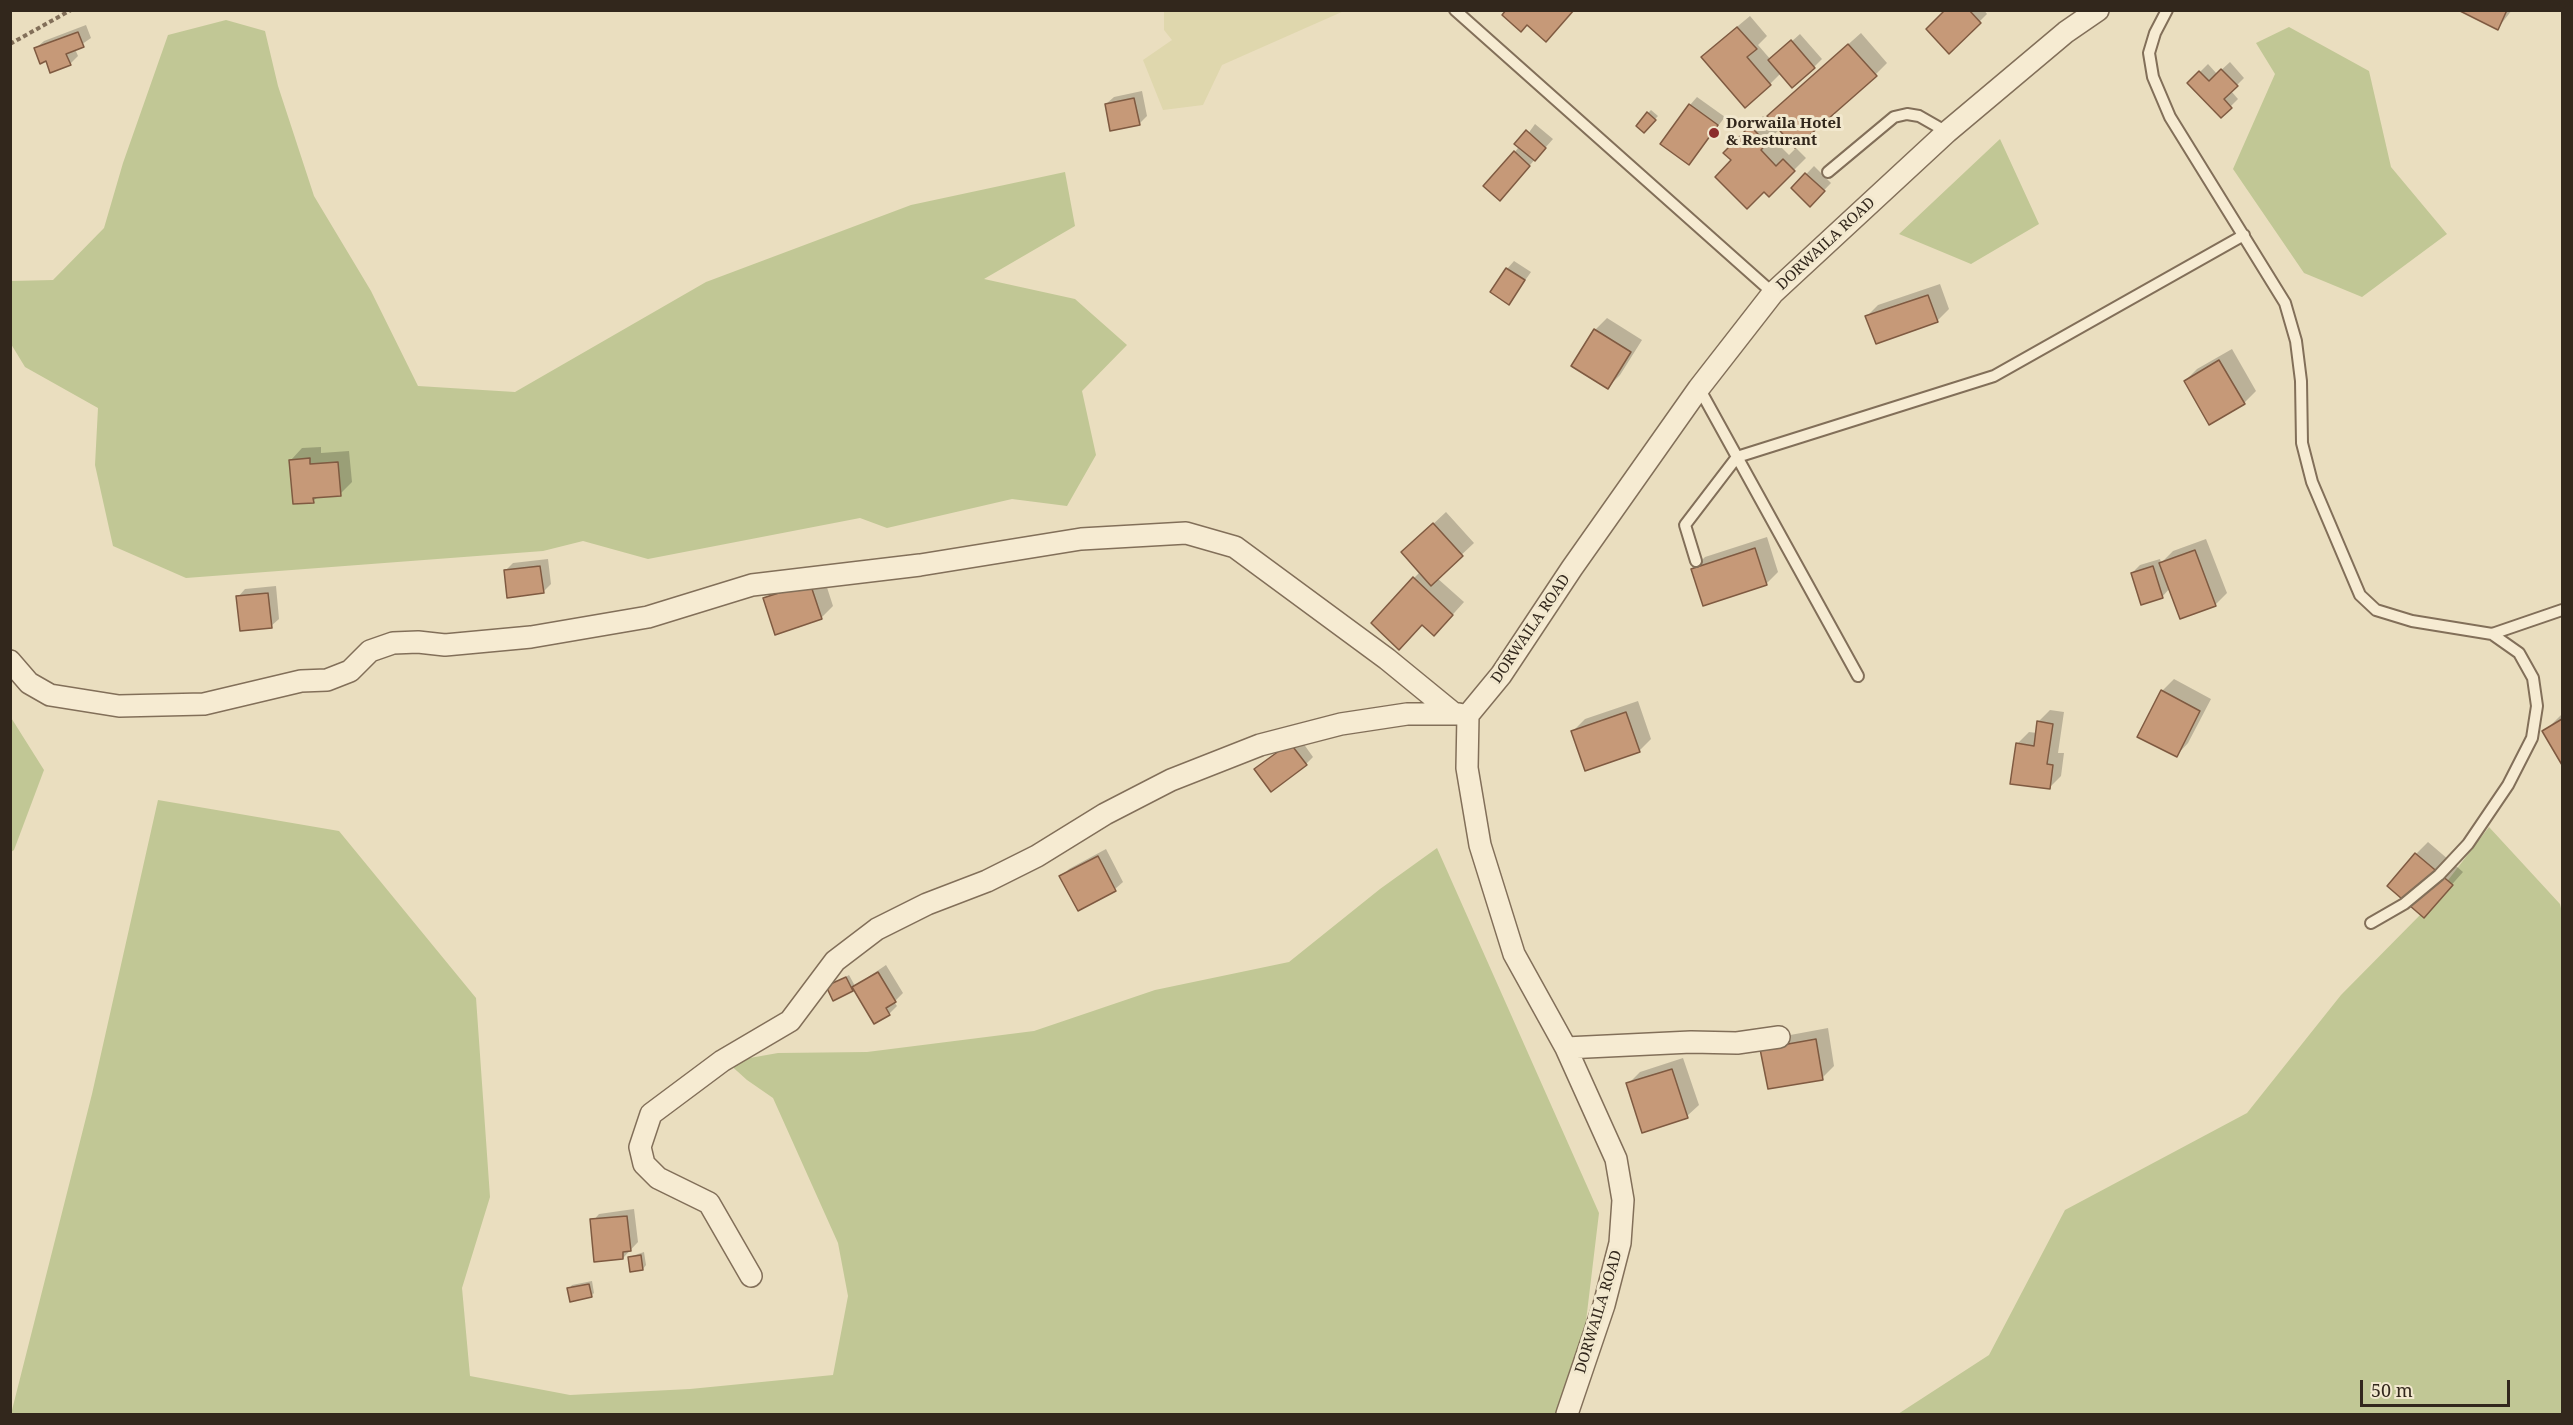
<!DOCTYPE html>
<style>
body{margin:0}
#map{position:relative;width:2573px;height:1425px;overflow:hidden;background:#eadebf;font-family:"Noto Serif",serif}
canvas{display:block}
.frame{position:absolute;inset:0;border:12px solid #32271c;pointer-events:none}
.scale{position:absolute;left:2360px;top:1380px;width:150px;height:27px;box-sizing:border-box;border:3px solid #32271c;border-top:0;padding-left:8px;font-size:18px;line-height:21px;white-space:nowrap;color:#32271c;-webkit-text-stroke:4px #f2e8ce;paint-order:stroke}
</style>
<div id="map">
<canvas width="2573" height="1425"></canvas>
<div class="frame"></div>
<div class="scale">50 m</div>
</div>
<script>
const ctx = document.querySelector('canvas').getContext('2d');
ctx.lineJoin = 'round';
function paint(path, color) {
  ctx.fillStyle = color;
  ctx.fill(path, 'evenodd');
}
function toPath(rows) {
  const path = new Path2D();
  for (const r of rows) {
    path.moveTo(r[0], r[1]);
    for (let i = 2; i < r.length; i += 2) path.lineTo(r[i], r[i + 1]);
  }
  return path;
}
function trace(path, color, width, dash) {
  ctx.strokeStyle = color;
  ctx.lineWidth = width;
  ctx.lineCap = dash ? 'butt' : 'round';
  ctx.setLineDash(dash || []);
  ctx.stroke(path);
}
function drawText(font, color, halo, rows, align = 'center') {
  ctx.font = font + ' "Noto Serif",serif';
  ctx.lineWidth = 6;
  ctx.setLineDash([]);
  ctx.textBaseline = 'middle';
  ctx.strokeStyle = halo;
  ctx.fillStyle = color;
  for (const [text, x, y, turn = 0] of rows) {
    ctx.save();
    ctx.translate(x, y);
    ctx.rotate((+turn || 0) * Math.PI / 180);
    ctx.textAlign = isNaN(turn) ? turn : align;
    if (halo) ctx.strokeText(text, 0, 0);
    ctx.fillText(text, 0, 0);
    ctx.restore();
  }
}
const farmland = toPath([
 [1164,11,1164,10,1344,11,1222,65,1203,105,1163,110,1143,60,1172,40,1164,30]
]);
const green = toPath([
 [226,20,265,31,278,86,314,196,371,291,418,386,515,392,706,282,911,205,1065,172,1075,226,984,279,1075,299,1127,345,1082,391,1096,455,1067,506,1012,499,887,528,860,518,648,559,583,541,543,551,186,578,113,546,95,465,98,408,25,367,11,344,11,281,53,280,104,228,123,163,168,35],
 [2289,27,2369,71,2391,167,2447,234,2362,297,2304,273,2233,169,2275,74,2256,43],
 [2000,139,2039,224,1971,264,1899,234],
 [10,716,44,770,14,850,11,852],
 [158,800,339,831,476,998,490,1197,462,1288,470,1376,570,1395,690,1389,833,1375,848,1296,838,1243,773,1098,747,1080,727,1062,778,1053,867,1052,1034,1031,1155,990,1289,962,1380,889,1437,848,1599,1213,1577,1396,1563,1414,11,1414,92,1094],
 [2489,827,2560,904,2562,913,2562,1414,1898,1414,1989,1355,2065,1210,2247,1113,2341,995,2425,910]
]);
const shadow = toPath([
 [1947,10,1984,10,1987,14,1949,52],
 [2461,10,2512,10,2498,28],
 [1750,16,1767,36,1758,45,1771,60,1800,34,1822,59,1814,67,1781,73,1770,84,1715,45],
 [86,25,91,38,75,49,78,56,70,64,47,60,36,48,44,41],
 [1861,33,1887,63,1876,74,1781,104],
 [2230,62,2244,78,2231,91,2238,99,2221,116,2189,83,2208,64,2217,74],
 [1142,91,1147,116,1139,124,1106,104,1114,97],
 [1697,97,1725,117,1689,163,1690,105],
 [1651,110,1658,116,1644,131,1648,113],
 [1763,116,1778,131,1771,137,1789,155,1796,148,1806,158,1769,195,1726,153],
 [1535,124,1553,139,1507,191,1515,152],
 [1814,166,1831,183,1810,205,1793,188],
 [1514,261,1531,272,1509,303,1507,269],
 [1940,284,1949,309,1937,321,1866,317,1878,305],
 [1607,318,1642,340,1620,375,1608,387,1595,330],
 [2232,349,2256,391,2244,403,2185,381,2197,369],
 [321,447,321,453,349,451,352,482,340,494,319,496,313,501,291,460,302,448],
 [1446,512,1474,543,1437,578,1464,602,1446,622,1414,578,1420,572,1415,541],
 [1767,537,1778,572,1766,584,1693,569,1705,557],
 [2206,539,2227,593,2215,605,2170,588,2162,597,2132,573,2140,565,2160,559,2161,563,2173,551],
 [548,559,551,584,543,592,505,571,513,563],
 [822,572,833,606,821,618,765,599,777,587],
 [276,586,279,619,271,626,238,597,245,589],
 [2174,679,2211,699,2188,743,2177,755,2162,691],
 [1638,701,1651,739,1639,751,1573,731,1585,719],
 [2050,710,2064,712,2058,753,2064,753,2061,776,2049,788,2017,744,2029,732,2037,733,2038,722],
 [2562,714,2562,761,2544,732],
 [1298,736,1313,757,1306,764,1256,770],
 [2428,842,2463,872,2424,916,2416,854],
 [1106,849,1123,882,1115,889,1078,909,1061,877,1069,869],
 [886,965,903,993,894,1002,897,1006,889,1014,854,988,852,990,828,987,849,975,855,986],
 [1828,1028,1834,1066,1822,1078,1774,1038],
 [1683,1058,1699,1105,1687,1116,1628,1084,1640,1072],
 [634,1209,638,1242,623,1258,592,1222,599,1214],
 [644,1252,646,1265,643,1269,629,1257],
 [592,1281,594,1293,591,1296,569,1289,572,1285]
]);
const building = toPath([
 [1506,10,1574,10,1546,42,1527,25,1521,32,1502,15,1506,10],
 [1945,10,1969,10,1981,23,1949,54,1926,29,1945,10],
 [2458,10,2507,10,2498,30,2458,10],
 [1737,27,1757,49,1747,57,1771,85,1745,108,1701,57,1737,27],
 [78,32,84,47,66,54,71,65,50,73,46,61,40,64,34,48,78,32],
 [1791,40,1815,68,1792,88,1768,60,1791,40],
 [1848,44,1877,76,1795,148,1767,116,1848,44],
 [2221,69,2238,86,2224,99,2232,108,2221,118,2187,83,2199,71,2209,81,2221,69],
 [1134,98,1140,125,1110,131,1105,104,1134,98],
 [1689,104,1718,125,1689,165,1660,144,1689,104],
 [1647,112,1656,120,1644,133,1636,126,1647,112],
 [1750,126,1767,143,1761,150,1776,166,1783,159,1795,171,1769,197,1764,192,1747,209,1715,177,1731,160,1723,153,1750,126],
 [1526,130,1546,148,1535,161,1514,144,1526,130],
 [1514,151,1530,166,1500,201,1483,186,1514,151],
 [1805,173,1825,191,1810,207,1791,188,1805,173],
 [1506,268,1525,280,1509,305,1490,292,1506,268],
 [1928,295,1938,322,1876,344,1865,316,1928,295],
 [1594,329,1631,352,1608,389,1571,366,1594,329],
 [2219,360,2245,404,2209,425,2184,381,2219,360],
 [310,458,310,464,338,462,341,496,313,498,314,503,293,504,289,460,310,458],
 [1433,523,1463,556,1431,586,1401,552,1433,523],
 [1755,548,1767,585,1703,606,1691,569,1755,548],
 [2195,550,2216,606,2180,619,2159,563,2195,550],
 [540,566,544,593,507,598,504,570,540,566],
 [2153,566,2163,598,2141,605,2131,573,2153,566],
 [1413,577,1453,615,1434,636,1422,625,1399,650,1371,623,1413,577],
 [810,583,822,619,775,635,763,598,810,583],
 [268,593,272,628,240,631,236,596,268,593],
 [2161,690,2200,711,2177,757,2137,737,2161,690],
 [1626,712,1640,752,1585,771,1571,731,1626,712],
 [2562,719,2562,765,2542,731,2562,719],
 [2037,721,2053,724,2047,764,2053,765,2050,789,2010,784,2016,743,2034,746,2037,721],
 [1290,743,1307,765,1271,792,1254,769,1290,743],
 [2415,853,2453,885,2424,918,2387,886,2415,853],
 [1098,856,1116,891,1078,911,1059,876,1098,856],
 [878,972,896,1002,886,1008,890,1015,874,1024,852,987,878,972],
 [846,977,853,991,833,1001,826,986,846,977],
 [1816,1039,1823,1080,1768,1089,1760,1049,1816,1039],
 [1672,1069,1688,1118,1642,1133,1626,1083,1672,1069],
 [627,1216,631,1251,623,1252,623,1259,594,1262,590,1219,627,1216],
 [641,1255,643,1270,630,1272,628,1257,641,1255],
 [589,1284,592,1297,570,1302,567,1288,589,1284]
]);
const path = toPath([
 [10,44,71,10]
]);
const lane = toPath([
 [1455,10,1773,293],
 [2167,10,2155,33,2149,53,2153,77,2170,117,2285,303,2296,341,2301,381,2302,443,2312,482,2360,595,2376,610,2412,621,2492,634,2519,653,2533,678,2537,706,2532,738,2508,785,2468,844,2439,875,2404,904,2371,923],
 [1828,172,1894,117,1907,114,1919,116,1947,132],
 [1699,388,1858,676],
 [1696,561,1685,525,1737,457,1994,376,2244,235],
 [2492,634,2562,610]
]);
const street = toPath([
 [10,661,29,683,50,695,119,706,204,704,301,681,327,680,350,671,370,651,393,643,418,642,445,645,531,637,648,617,752,585,920,565,1081,539,1186,533,1235,547,1387,659,1453,713],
 [1566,1048,1691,1042,1737,1043,1779,1037],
 [751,1276,709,1203,658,1178,644,1164,640,1147,651,1114,722,1061,790,1021,835,961,877,929,927,904,987,881,1037,856,1105,814,1171,780,1260,745,1341,724,1407,714,1459,714],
 [1567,1414,1604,1305,1620,1243,1623,1200,1616,1159,1566,1048,1514,954,1480,845,1467,768,1468,715,1501,675,1572,568,1699,388,1773,293,1947,132,2066,32,2098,10]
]);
const markers = [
 [1714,133,6,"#8c2d2d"]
];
const poiNames = [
 ["Dorwaila Hotel",1726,124],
 ["& Resturant",1726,141]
];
const streetNames = [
 ["DORWAILA ROAD",1826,244,-43],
 ["DORWAILA ROAD",1531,629,-56],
 ["DORWAILA ROAD",1599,1312,-73]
];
paint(farmland, '#dfd7ad');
paint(green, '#c1c795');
paint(shadow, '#0003');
paint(building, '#c69978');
trace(building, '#7f5a41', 1.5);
trace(lane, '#826f59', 14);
trace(street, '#826f59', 24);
trace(path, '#826f59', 4, [4.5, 3]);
trace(lane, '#f6ebd2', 10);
trace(street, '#f6ebd2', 21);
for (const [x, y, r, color] of markers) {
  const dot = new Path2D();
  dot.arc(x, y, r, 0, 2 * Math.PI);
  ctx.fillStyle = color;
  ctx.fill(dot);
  trace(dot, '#f2e8ce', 2);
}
drawText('bold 15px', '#32271c', '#f2e8ce', poiNames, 'left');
drawText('15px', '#32271c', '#f2e8ce', streetNames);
</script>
